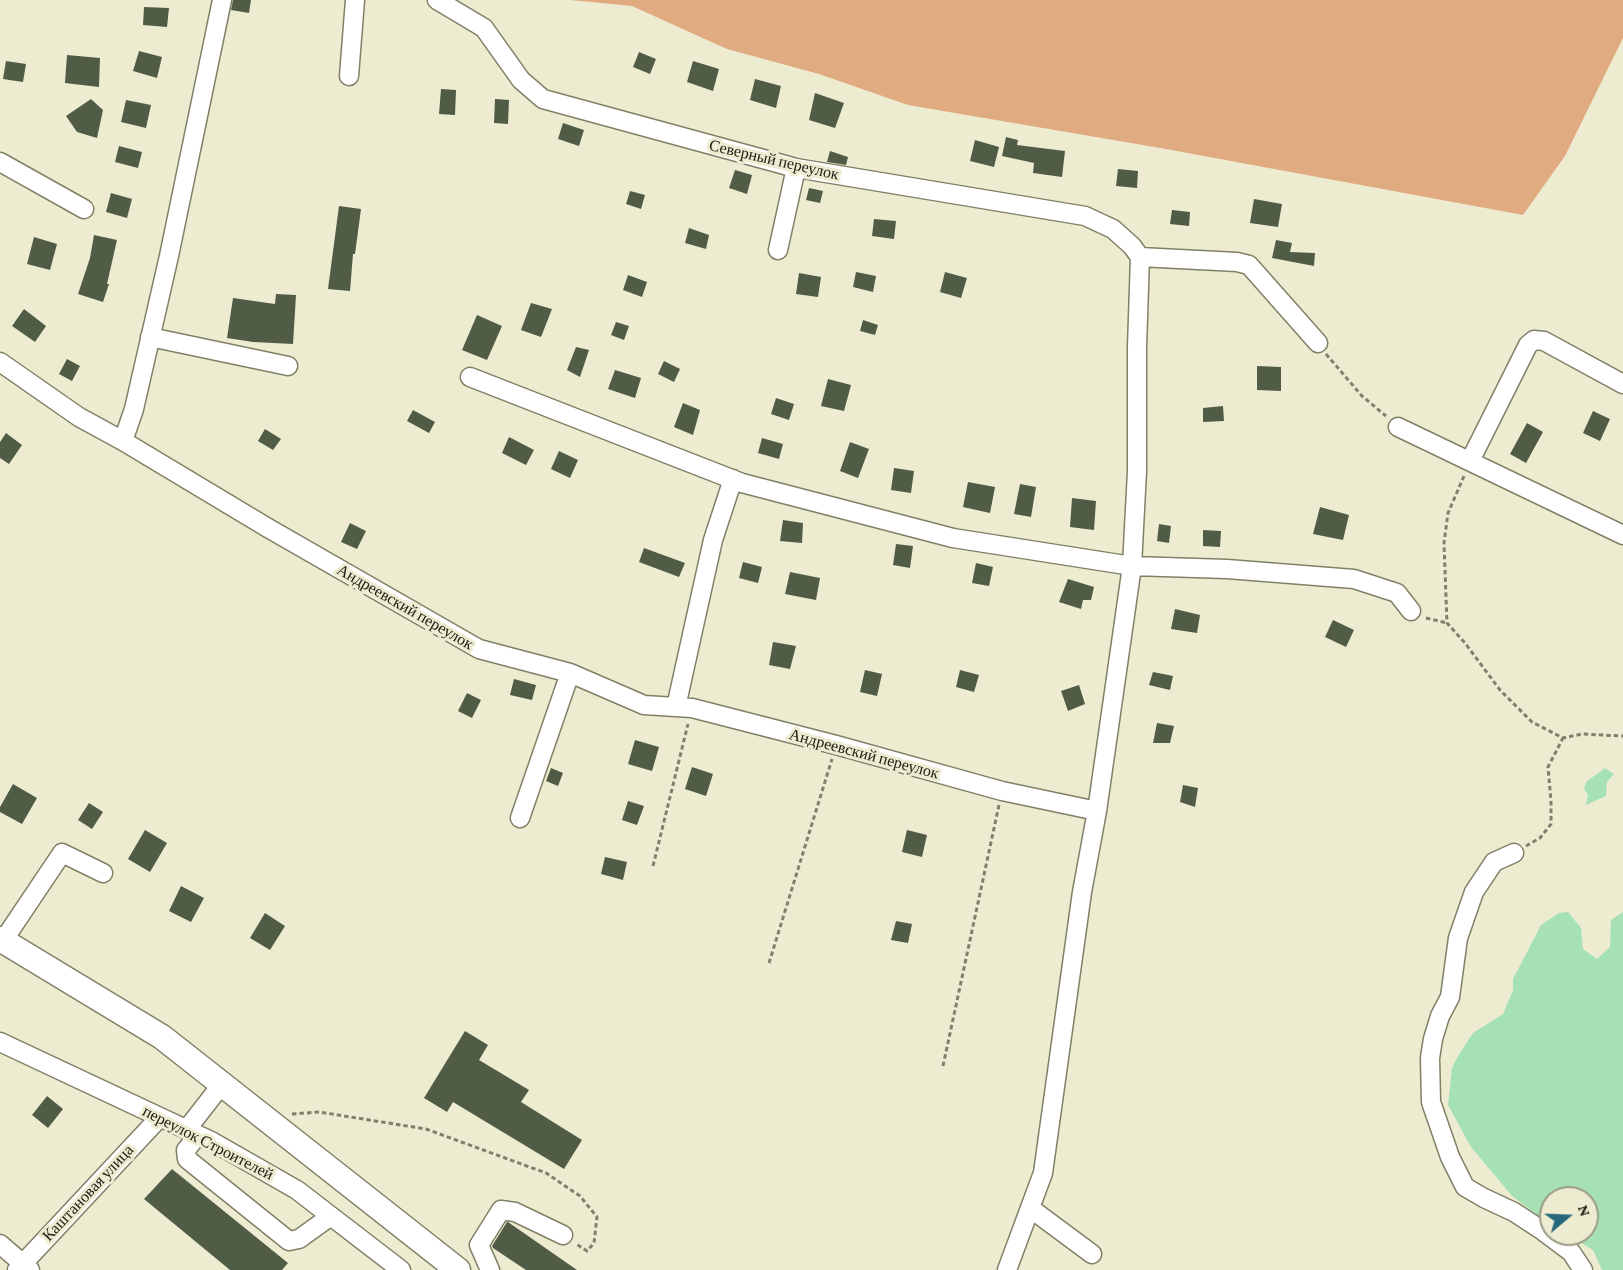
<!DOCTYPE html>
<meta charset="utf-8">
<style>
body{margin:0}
#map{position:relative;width:1623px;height:1270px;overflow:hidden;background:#edecd1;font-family:"Crimson Pro",serif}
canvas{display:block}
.north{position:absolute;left:1539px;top:1186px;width:60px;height:60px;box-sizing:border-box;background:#edecd1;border:2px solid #9b9a86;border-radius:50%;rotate:71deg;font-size:16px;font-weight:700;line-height:24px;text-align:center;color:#212016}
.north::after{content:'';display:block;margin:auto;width:21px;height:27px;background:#27687c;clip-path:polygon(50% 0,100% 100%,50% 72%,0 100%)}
</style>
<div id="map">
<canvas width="1623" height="1270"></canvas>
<div class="north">N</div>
</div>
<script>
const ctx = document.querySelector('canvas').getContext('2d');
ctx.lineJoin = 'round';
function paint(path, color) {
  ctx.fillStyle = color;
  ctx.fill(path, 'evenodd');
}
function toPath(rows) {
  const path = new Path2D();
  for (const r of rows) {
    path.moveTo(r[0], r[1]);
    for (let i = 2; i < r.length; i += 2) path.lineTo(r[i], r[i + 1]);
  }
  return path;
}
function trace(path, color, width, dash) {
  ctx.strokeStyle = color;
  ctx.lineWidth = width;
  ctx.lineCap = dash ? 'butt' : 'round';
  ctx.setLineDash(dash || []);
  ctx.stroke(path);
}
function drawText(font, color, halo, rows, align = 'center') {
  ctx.font = font + ' "Crimson Pro",serif';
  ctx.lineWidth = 6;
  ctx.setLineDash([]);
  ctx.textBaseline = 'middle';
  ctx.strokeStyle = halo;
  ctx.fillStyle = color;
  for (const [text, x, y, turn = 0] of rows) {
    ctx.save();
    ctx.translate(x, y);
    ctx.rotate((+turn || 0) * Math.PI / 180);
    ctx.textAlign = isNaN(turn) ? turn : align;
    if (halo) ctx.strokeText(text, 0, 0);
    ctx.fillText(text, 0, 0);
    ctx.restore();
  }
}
const green = toPath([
 [570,0,1623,0,1623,38,1565,156,1523,215,1166,149,908,105,819,74,727,49,632,6]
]);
const water = toPath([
 [1605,768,1614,774,1607,782,1606,796,1586,805,1588,794,1584,790,1586,782],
 [1568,912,1581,928,1583,949,1597,959,1610,947,1611,920,1623,912,1623,1270,1602,1270,1593,1250,1567,1234,1587,1234,1587,1198,1551,1198,1551,1224,1544,1220,1512,1196,1471,1147,1448,1105,1452,1068,1458,1056,1473,1033,1503,1014,1513,990,1513,979,1541,925,1559,913]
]);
const building = toPath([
 [233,0,251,0,249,13,231,10],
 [144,7,169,8,167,27,143,25],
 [139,51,162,57,157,78,133,71],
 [639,52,656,59,650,74,633,67],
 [67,55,100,58,99,87,65,83],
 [6,61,26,64,23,82,3,79],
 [693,61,719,69,713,91,687,82],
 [755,79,781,86,776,108,750,100],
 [441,89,456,90,455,115,439,114],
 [815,93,844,103,835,128,809,120],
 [91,99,103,110,97,138,77,132,66,116],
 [495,99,509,100,508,124,494,123],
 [126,100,151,105,146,128,121,122],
 [563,123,584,130,579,146,558,139],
 [1006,137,1018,140,1017,145,1065,151,1062,177,1033,173,1034,163,1002,156],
 [975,140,999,147,994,167,970,161],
 [119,146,142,152,138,168,115,162],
 [830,151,848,157,846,165,827,162],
 [1118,169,1138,171,1137,188,1116,186],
 [735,170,752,175,747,194,729,188],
 [809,188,823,191,820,203,806,200],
 [630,191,645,195,641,209,626,204],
 [111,193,132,199,127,218,106,212],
 [1254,199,1282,204,1278,227,1250,223],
 [339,206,361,209,355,254,353,254,350,291,328,289],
 [1172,210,1190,212,1189,226,1170,224],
 [874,219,896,221,894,239,872,236],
 [689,228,709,235,706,249,685,243],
 [94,235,117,240,107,284,109,284,103,302,78,294,90,258],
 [34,237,57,244,50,270,27,264],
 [1276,240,1292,243,1290,252,1315,253,1314,266,1272,258],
 [856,272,876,276,873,292,853,287],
 [945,272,967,278,961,298,940,292],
 [799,273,821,277,818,297,796,294],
 [628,275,647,282,642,297,623,290],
 [276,294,296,295,293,344,253,342,227,338,233,298,275,304],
 [531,303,552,309,541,337,521,330],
 [24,309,46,326,35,342,12,326],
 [477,315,502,326,487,360,462,350],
 [863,320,878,325,875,335,860,331],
 [616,322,629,326,624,340,611,335],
 [576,347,589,350,580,377,567,370],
 [67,359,80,366,72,381,59,374],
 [664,361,680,369,674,382,658,374],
 [1257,366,1281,367,1281,391,1257,390],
 [615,370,641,378,635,398,608,389],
 [828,379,851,385,844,411,821,406],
 [776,398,794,404,789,420,771,414],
 [683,403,700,410,693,435,674,427],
 [1223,406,1224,421,1203,422,1203,408],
 [413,410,435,422,429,433,407,421],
 [1593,411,1610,419,1600,441,1583,433],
 [1527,423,1543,432,1526,463,1510,454],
 [265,429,281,439,273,450,258,441],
 [6,433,22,445,9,464,0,458,0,442],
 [509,437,534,450,526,465,502,453],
 [762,438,783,444,779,459,758,453],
 [850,442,869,449,858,478,840,471],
 [559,451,578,460,570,478,551,469],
 [894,468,914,471,911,493,891,490],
 [968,482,995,487,990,513,963,507],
 [1020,484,1036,487,1031,517,1014,514],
 [1072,498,1096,501,1094,530,1070,527],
 [1320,507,1349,515,1343,540,1313,534],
 [783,520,803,523,802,543,780,541],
 [350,523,366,531,357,549,341,542],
 [1159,524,1171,526,1169,543,1157,541],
 [1203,530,1221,531,1220,547,1203,546],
 [896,544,913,546,910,568,893,565],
 [644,548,685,563,679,577,639,562],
 [743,562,762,567,758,583,739,578],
 [976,563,993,567,989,586,972,583],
 [790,572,820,578,816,600,785,594],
 [1068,579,1094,587,1091,600,1083,600,1081,609,1059,602],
 [1175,609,1200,615,1197,633,1171,629],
 [1333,620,1354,630,1346,647,1325,637],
 [773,642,796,646,790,669,769,665],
 [865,670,882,674,877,696,860,692],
 [960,670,979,675,974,692,956,687],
 [1153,672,1173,676,1170,690,1149,685],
 [514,679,536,685,532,700,510,695],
 [1079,685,1085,704,1068,711,1061,691],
 [467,693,481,700,472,718,458,711],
 [1157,723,1174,726,1170,743,1153,743],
 [635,740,659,747,652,771,628,764],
 [692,767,713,774,706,796,685,789],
 [551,768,563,773,558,786,546,781],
 [13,784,37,798,22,824,0,812,0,807],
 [1183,785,1198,788,1195,807,1180,802],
 [628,801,644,806,637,825,622,820],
 [89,803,103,812,92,829,78,820],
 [145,830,167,843,150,872,128,859],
 [907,830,927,835,922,857,902,852],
 [605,857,627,862,623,880,601,874],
 [181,886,204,898,191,922,169,911],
 [265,913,285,926,270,950,250,938],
 [896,921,912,924,908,943,891,940],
 [465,1031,488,1045,479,1060,529,1090,521,1102,582,1140,564,1169,453,1102,447,1112,424,1098],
 [47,1096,63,1109,48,1128,32,1115],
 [172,1169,288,1263,282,1270,230,1270,144,1199],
 [507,1222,508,1222,577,1270,526,1270,493,1248,492,1246]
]);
const path = toPath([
 [1326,354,1362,396,1386,416],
 [1464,476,1448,513,1444,543,1447,623,1465,643,1500,690,1532,722,1563,738,1582,734,1623,736],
 [1426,618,1447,623],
 [1526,846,1540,838,1551,824,1551,801,1548,767,1563,738],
 [653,866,688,724],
 [769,963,832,759],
 [943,1066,999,805],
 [292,1114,319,1112,426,1129,546,1173,580,1196,597,1217,594,1243,587,1251,575,1243]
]);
const minor = toPath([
 [437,0,484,28,521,80,543,99,796,168,1085,216,1113,229,1132,246,1140,257],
 [349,76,355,0],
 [0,162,84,209],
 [778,250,796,168],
 [1140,257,1237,262,1249,265,1318,343],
 [150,337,288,366],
 [0,362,79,417,123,441,268,528,479,649,570,673,644,705,692,708,836,745,1002,791,1097,811],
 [470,377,742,483,953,538,1132,566,1227,569,1354,579,1397,593,1411,611],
 [1398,427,1623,535],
 [123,441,134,409,169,256,222,0],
 [1470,461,1528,345,1534,340,1544,341,1623,384],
 [676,707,713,540,733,479],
 [520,818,570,673],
 [1514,853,1494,862,1474,892,1458,938,1450,997,1440,1016,1433,1039,1430,1058,1431,1102,1450,1157,1465,1187,1484,1198,1514,1212,1543,1231,1571,1252,1583,1270],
 [3,941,62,853,103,873],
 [0,1042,213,1142,297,1190,401,1270],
 [187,1129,222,1084],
 [198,1135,186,1150,187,1159,289,1241,299,1239,331,1216],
 [1030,1208,1092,1254],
 [0,1244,30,1270],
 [17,1270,160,1117],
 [490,1270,479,1245,501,1210,515,1212,563,1235],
 [1007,1270,1043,1173,1082,892,1097,811,1132,566,1137,471,1137,347,1140,257]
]);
const major = toPath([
 [0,939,162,1037,458,1270]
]);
const streetNames = [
 ["Северный переулок",774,160,13],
 ["Андреевский переулок",405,607,30],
 ["Андреевский переулок",864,754,15],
 ["переулок Строителей",208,1143,27],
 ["Каштановая улица",88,1193,-47]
];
paint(green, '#e0ab81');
paint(water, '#a5e1b4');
paint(building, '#515c46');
trace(minor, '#818067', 21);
trace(major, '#818067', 27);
trace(path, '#81806e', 3, [4.5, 3]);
trace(minor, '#fff', 18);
trace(major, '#fff', 24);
drawText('16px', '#212016', '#edecd1', streetNames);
</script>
